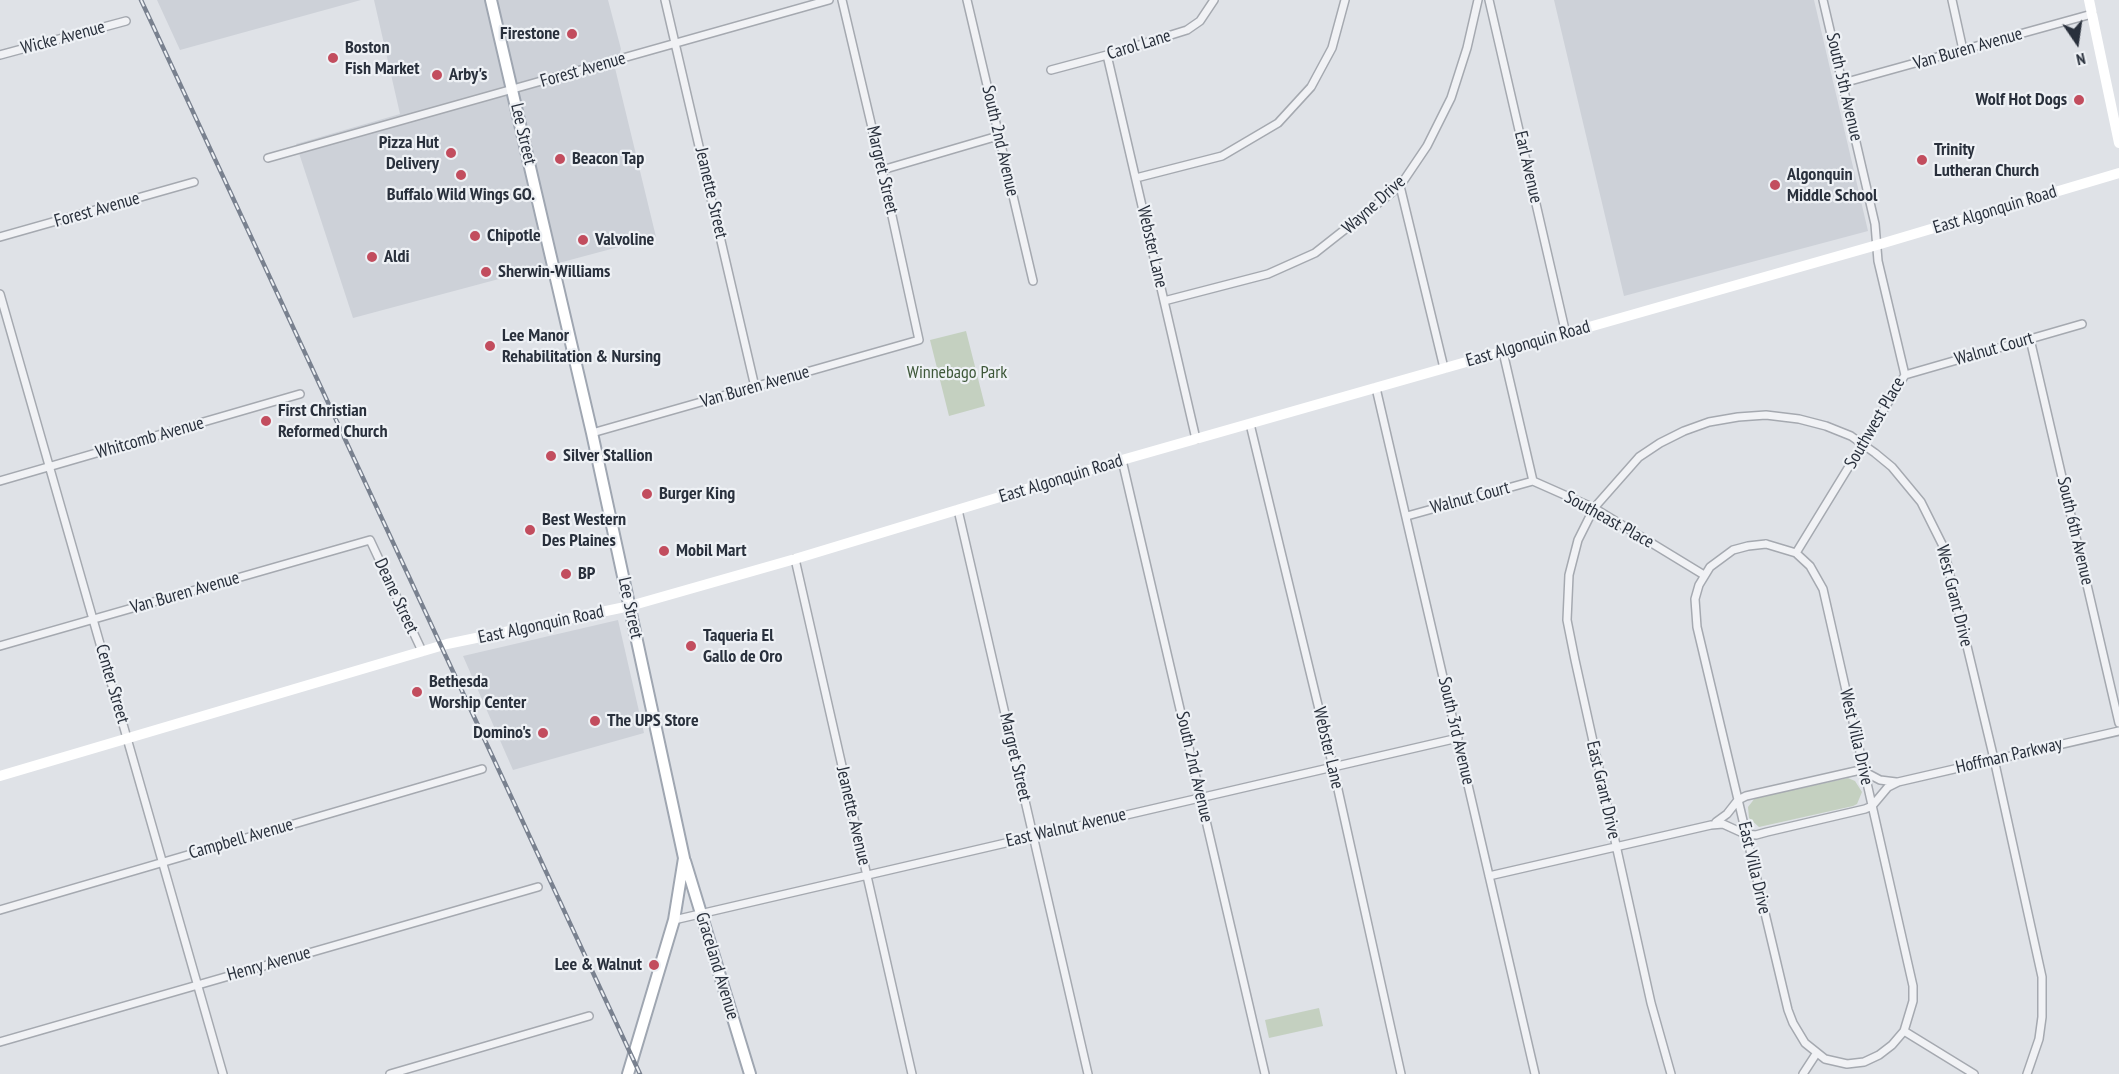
<!DOCTYPE html>
<style>
body{margin:0}
#map{position:relative;width:2119px;height:1074px;overflow:hidden;background:#dfe2e7;font-family:"PT Sans Narrow",sans-serif}
canvas{display:block}
.north{position:absolute;left:2047px;top:12px;width:60px;height:60px;-webkit-text-stroke:4px #eef1f5;paint-order:stroke;rotate:167deg;font-size:16px;font-weight:700;line-height:24px;text-align:center;color:#29303c}
.north::after{content:'';display:block;margin:auto;width:21px;height:27px;background:#29303c;clip-path:polygon(50% 0,100% 100%,50% 72%,0 100%)}
</style>
<div id="map">
<canvas width="2119" height="1074"></canvas>
<div class="north">N</div>
</div>
<script>
const ctx = document.querySelector('canvas').getContext('2d');
ctx.lineJoin = 'round';
function paint(path, color) {
  ctx.fillStyle = color;
  ctx.fill(path, 'evenodd');
}
function toPath(rows) {
  const path = new Path2D();
  for (const r of rows) {
    path.moveTo(r[0], r[1]);
    for (let i = 2; i < r.length; i += 2) path.lineTo(r[i], r[i + 1]);
  }
  return path;
}
function trace(path, color, width, dash) {
  ctx.strokeStyle = color;
  ctx.lineWidth = width;
  ctx.lineCap = dash ? 'butt' : 'round';
  ctx.setLineDash(dash || []);
  ctx.stroke(path);
}
function drawText(font, color, halo, rows, align = 'center') {
  ctx.font = font + ' "PT Sans Narrow",sans-serif';
  ctx.lineWidth = 4.5;
  ctx.setLineDash([]);
  ctx.textBaseline = 'middle';
  ctx.strokeStyle = halo;
  ctx.fillStyle = color;
  for (const [text, x, y, turn = 0] of rows) {
    ctx.save();
    ctx.translate(x, y);
    ctx.rotate((+turn || 0) * Math.PI / 180);
    ctx.textAlign = isNaN(turn) ? turn : align;
    if (halo) ctx.strokeText(text, 0, 0);
    ctx.fillText(text, 0, 0);
    ctx.restore();
  }
}
const built = toPath([
 [157,0,361,0,180,50],
 [374,0,608,0,621,49,615,68,656,237,353,318,296,144,400,114],
 [1554,0,1814,0,1868,231,1624,296],
 [618,620,644,733,513,770,463,656]
]);
const green = toPath([
 [966,331,985,406,949,416,930,340],
 [1848,778,1855,781,1862,792,1857,804,1853,806,1759,827,1749,818,1748,807,1755,798],
 [1319,1008,1323,1026,1269,1038,1265,1020]
]);
const street = toPath([
 [665,0,755,387],
 [967,0,1033,281],
 [1489,0,1566,334],
 [1952,0,1963,50],
 [0,55,126,21],
 [1107,55,1196,439],
 [1051,70,1107,55,1187,30,1200,21,1214,0],
 [1843,83,2092,14],
 [268,158,829,0],
 [882,170,998,136],
 [1136,178,1222,156,1278,123,1311,87,1332,48,1345,0],
 [1400,186,1444,368],
 [0,237,194,182],
 [0,294,223,1074],
 [1164,301,1268,274,1315,253,1400,186,1427,146,1451,98,1467,48,1478,0],
 [2030,339,2119,723],
 [1503,352,1533,481],
 [1905,375,2082,324],
 [1376,388,1535,1074],
 [1250,424,1333,767,1401,1074],
 [592,433,919,340,882,170,842,0],
 [1122,460,1265,1074],
 [0,481,300,394],
 [1533,481,1594,508,1704,575],
 [958,510,1088,1074],
 [1407,516,1533,481],
 [1766,544,1796,553,1810,566,1823,589,1913,986,1913,1001,1904,1031,1892,1045,1879,1055,1864,1062,1847,1064,1825,1059,1805,1043,1793,1023,1788,1010,1697,627,1695,599,1699,585,1710,567,1733,550,1748,546,1766,544],
 [1796,553,1905,375,1878,261,1875,224,1823,0],
 [795,559,912,1074],
 [0,646,370,540,422,651],
 [1716,822,1727,814,1738,800,1746,796,1856,771,1863,771,1880,780,1896,782],
 [1489,876,1711,825,1723,824,1745,834,1756,835,1767,832,1865,809,1872,806,1888,787,1898,782,2119,731],
 [0,910,482,769],
 [674,920,1458,738],
 [1904,1031,1974,1074],
 [0,1042,538,887],
 [390,1074,589,1016],
 [1671,1074,1651,1003,1575,660,1567,620,1569,575,1578,540,1594,508,1639,457,1660,443,1684,431,1709,422,1738,417,1766,415,1799,419,1826,426,1851,436,1875,453,1892,467,1921,502,1943,546,1994,759,2042,977,2042,1017,2039,1039,2027,1074],
 [1803,1074,1816,1054]
]);
const secondary = toPath([
 [2089,0,2119,143],
 [0,776,447,644,630,606,795,559,1122,460,1877,245,2119,173]
]);
const primary = toPath([
 [491,0,592,433,684,858,674,920,628,1074],
 [685,861,750,1074]
]);
const rail = toPath([
 [141,0,640,1074]
]);
const markers = [
 [572,34,6,"#c24d5e"],
 [333,58,6,"#c24d5e"],
 [437,75,6,"#c24d5e"],
 [2079,100,6,"#c24d5e"],
 [451,153,6,"#c24d5e"],
 [560,159,6,"#c24d5e"],
 [1922,160,6,"#c24d5e"],
 [461,175,6,"#c24d5e"],
 [1775,185,6,"#c24d5e"],
 [475,236,6,"#c24d5e"],
 [583,240,6,"#c24d5e"],
 [372,257,6,"#c24d5e"],
 [486,272,6,"#c24d5e"],
 [490,346,6,"#c24d5e"],
 [266,421,6,"#c24d5e"],
 [551,456,6,"#c24d5e"],
 [647,494,6,"#c24d5e"],
 [530,530,6,"#c24d5e"],
 [664,551,6,"#c24d5e"],
 [566,574,6,"#c24d5e"],
 [691,646,6,"#c24d5e"],
 [417,692,6,"#c24d5e"],
 [595,721,6,"#c24d5e"],
 [543,733,6,"#c24d5e"],
 [654,965,6,"#c24d5e"]
];
const poiNames = [
 ["Firestone",560,34,"right"],
 ["Boston",345,48],
 ["Fish Market",345,69],
 ["Arby's",449,75],
 ["Wolf Hot Dogs",2067,100,"right"],
 ["Pizza Hut",439,143,"right"],
 ["Delivery",439,164,"right"],
 ["Trinity",1934,150],
 ["Lutheran Church",1934,171],
 ["Beacon Tap",572,159],
 ["Algonquin",1787,175],
 ["Middle School",1787,196],
 ["Buffalo Wild Wings GO.",461,195,"center"],
 ["Chipotle",487,236],
 ["Valvoline",595,240],
 ["Aldi",384,257],
 ["Sherwin-Williams",498,272],
 ["Lee Manor",502,336],
 ["Rehabilitation & Nursing",502,357],
 ["First Christian",278,411],
 ["Reformed Church",278,432],
 ["Silver Stallion",563,456],
 ["Burger King",659,494],
 ["Best Western",542,520],
 ["Des Plaines",542,541],
 ["Mobil Mart",676,551],
 ["BP",578,574],
 ["Taqueria El",703,636],
 ["Gallo de Oro",703,657],
 ["Bethesda",429,682],
 ["Worship Center",429,703],
 ["The UPS Store",607,721],
 ["Domino's",531,733,"right"],
 ["Lee & Walnut",642,965,"right"]
];
const streetNames = [
 ["Wicke Avenue",63,38,-15],
 ["Carol Lane",1139,45,-17],
 ["Van Buren Avenue",1968,49,-16],
 ["Forest Avenue",583,70,-16],
 ["South 5th Avenue",1844,87,77],
 ["Lee Street",523,134,77],
 ["South 2nd Avenue",1000,141,77],
 ["Earl Avenue",1528,167,77],
 ["Margret Street",882,170,77],
 ["Jeanette Street",711,193,77],
 ["Wayne Drive",1374,205,-42],
 ["Forest Avenue",97,210,-16],
 ["East Algonquin Road",1995,210,-17],
 ["Webster Lane",1152,247,77],
 ["East Algonquin Road",1528,344,-16],
 ["Walnut Court",1994,349,-16],
 ["Van Buren Avenue",755,387,-16],
 ["Southwest Place",1875,423,-60],
 ["Whitcomb Avenue",150,438,-16],
 ["East Algonquin Road",1061,479,-17],
 ["Walnut Court",1470,498,-15],
 ["Southeast Place",1609,520,29],
 ["South 6th Avenue",2075,531,77],
 ["Van Buren Avenue",185,593,-16],
 ["Deane Street",396,596,65],
 ["West Grant Drive",1954,596,76],
 ["Lee Street",630,608,78],
 ["East Algonquin Road",541,625,-12],
 ["Center Street",112,684,74],
 ["South 3rd Avenue",1456,731,77],
 ["West Villa Drive",1856,737,77],
 ["Webster Lane",1328,748,77],
 ["Hoffman Parkway",2009,756,-13],
 ["Margret Street",1015,757,77],
 ["South 2nd Avenue",1194,767,77],
 ["East Grant Drive",1603,790,77],
 ["Jeanette Avenue",853,816,77],
 ["East Walnut Avenue",1066,828,-13],
 ["Campbell Avenue",241,839,-16],
 ["East Villa Drive",1754,868,77],
 ["Henry Avenue",269,964,-16],
 ["Graceland Avenue",717,966,73]
];
const parkNames = [
 ["Winnebago Park",957,373]
];
paint(built, '#cdd1d8');
paint(green, '#c4d0c0');
trace(street, '#a5a9b0', 10);
trace(primary, '#9fa6b1', 14);
trace(street, '#f1f2f5', 7);
trace(secondary, '#fff', 10);
trace(primary, '#fff', 10);
trace(rail, '#79818f', 4.5);
trace(rail, '#eef1f5', 2, [7]);
for (const [x, y, r, color] of markers) {
  const dot = new Path2D();
  dot.arc(x, y, r, 0, 2 * Math.PI);
  ctx.fillStyle = color;
  ctx.fill(dot);
  trace(dot, '#eef1f5', 2);
}
drawText('bold 18px', '#29303c', '#eef1f5', poiNames, 'left');
drawText('18px', '#29303c', '#eef1f5', streetNames);
drawText('18px', '#3d5738', '#eef1f5', parkNames);
</script>
